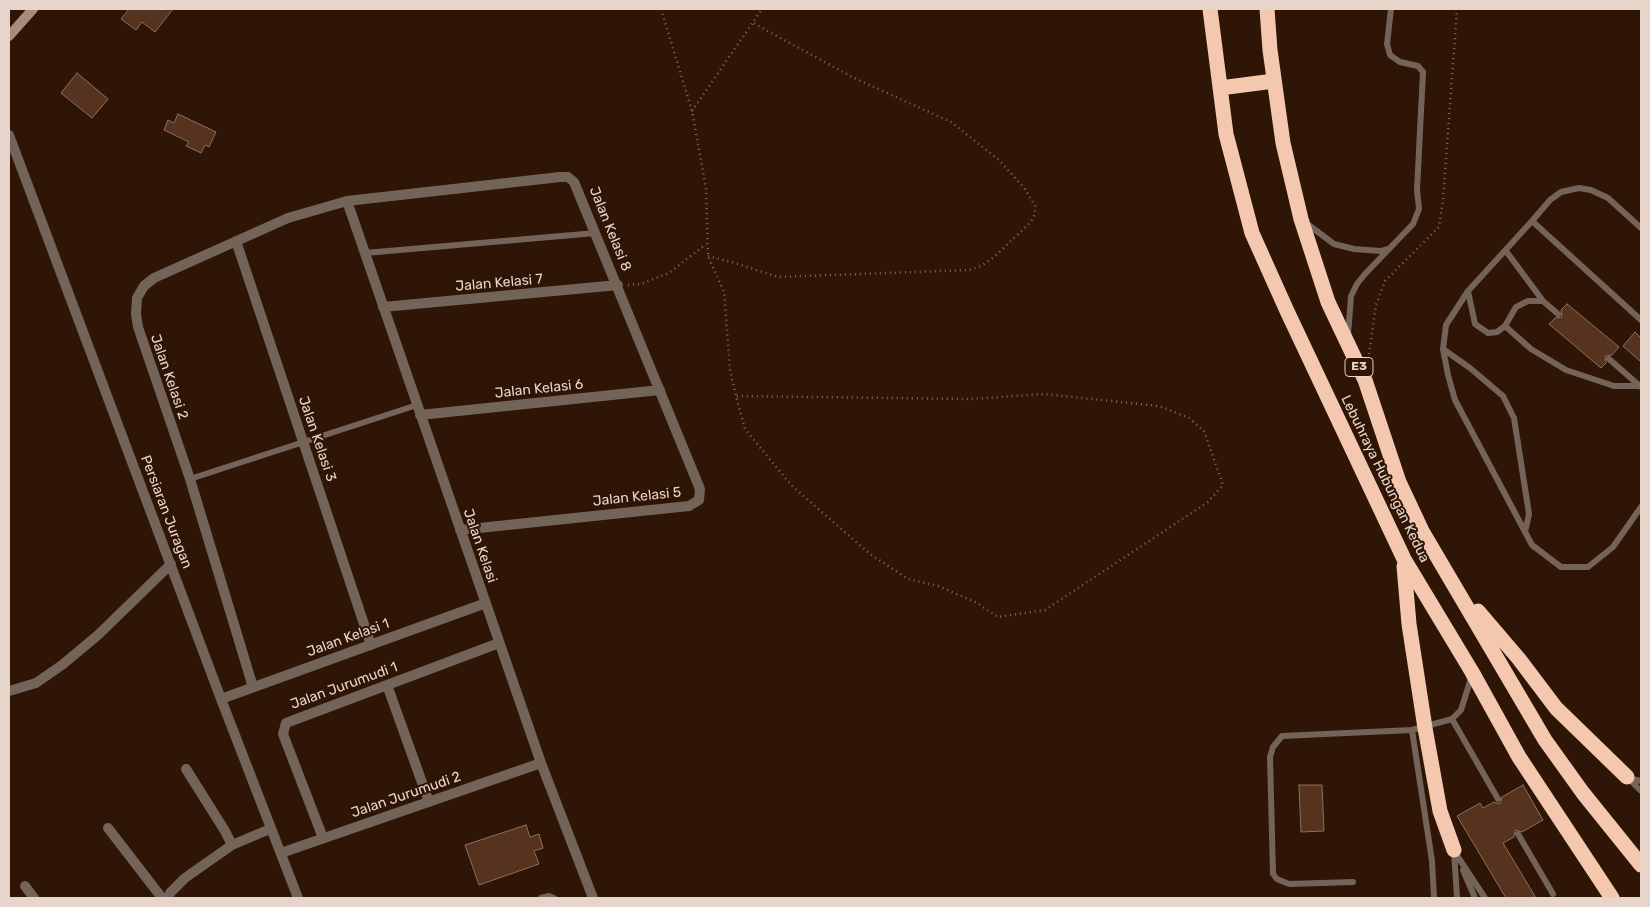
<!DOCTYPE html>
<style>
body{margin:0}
#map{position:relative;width:1650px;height:907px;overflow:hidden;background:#2e1505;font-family:Rubik,sans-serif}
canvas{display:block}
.frame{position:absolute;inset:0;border:10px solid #e7d5cb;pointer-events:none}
</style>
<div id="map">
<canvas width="1650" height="907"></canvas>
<div class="frame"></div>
</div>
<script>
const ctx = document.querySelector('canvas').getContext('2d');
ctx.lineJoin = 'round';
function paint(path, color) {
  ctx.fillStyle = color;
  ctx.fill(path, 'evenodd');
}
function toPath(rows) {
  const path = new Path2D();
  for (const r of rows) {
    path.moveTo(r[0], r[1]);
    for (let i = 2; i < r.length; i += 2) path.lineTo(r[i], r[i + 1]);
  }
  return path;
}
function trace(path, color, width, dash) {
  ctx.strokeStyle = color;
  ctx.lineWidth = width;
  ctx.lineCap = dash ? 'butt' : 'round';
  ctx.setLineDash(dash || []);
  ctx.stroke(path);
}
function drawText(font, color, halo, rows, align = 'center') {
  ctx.font = font + ' Rubik,sans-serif';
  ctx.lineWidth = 4;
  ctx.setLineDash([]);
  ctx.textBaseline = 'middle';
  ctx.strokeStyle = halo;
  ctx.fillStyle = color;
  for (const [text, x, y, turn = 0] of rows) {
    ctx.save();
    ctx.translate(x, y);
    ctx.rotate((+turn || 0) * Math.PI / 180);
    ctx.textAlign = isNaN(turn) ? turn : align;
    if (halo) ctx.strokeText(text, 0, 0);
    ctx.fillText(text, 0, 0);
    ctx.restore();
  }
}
const building = toPath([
 [129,9,173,9,155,32,142,22,136,30,121,19,129,9],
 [77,73,108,99,92,118,61,93,77,73],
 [178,114,216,132,209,147,205,145,201,153,186,146,189,142,164,130,168,120,174,123,178,114],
 [1567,304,1619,347,1612,355,1605,356,1606,363,1601,368,1549,324,1555,318,1562,317,1561,310,1567,304],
 [1635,332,1641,338,1641,362,1623,346,1635,332],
 [1299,785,1322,785,1324,831,1301,832,1299,785],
 [1523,785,1543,820,1522,832,1515,830,1514,837,1503,843,1536,898,1506,898,1457,816,1480,803,1483,808,1494,802,1500,804,1502,797,1523,785],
 [526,825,530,837,539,834,543,848,534,851,539,864,479,885,465,845,526,825]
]);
const path = toPath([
 [661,9,692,111,706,188,708,256,724,292,730,370,736,396,745,429,791,485,870,554,908,579,938,586,975,602,998,617,1045,610,1208,502,1223,485,1204,431,1189,418,1159,406,1044,394,971,399,736,396],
 [692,111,762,9],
 [708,256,735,263,778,277,969,270,981,266,994,257,1031,222,1035,214,1035,206,1025,189,999,160,951,122,854,78,753,23],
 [628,285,641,284,669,273,706,244],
 [1369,354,1376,305,1385,281,1439,227,1443,200,1457,9]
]);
const lane = toPath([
 [1532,221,1468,291,1475,324,1488,333,1497,332,1505,326,1516,307,1528,301,1543,301,1558,314],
 [1306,223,1334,244,1354,249,1381,251,1387,249],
 [1641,228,1608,198,1591,190,1579,188,1561,192,1550,200,1532,221,1641,320],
 [1506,251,1543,301],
 [365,253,596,233],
 [1468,291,1446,325,1443,349,1448,375,1455,400,1532,545,1561,567,1588,567,1613,547,1641,507],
 [1505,326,1531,349,1566,370,1614,386,1640,386],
 [1348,336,1351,296,1357,284,1365,274,1413,224,1419,209,1417,190,1423,72,1418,66,1400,62,1390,55,1387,44,1391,9],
 [1443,349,1470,368,1503,396,1514,418,1529,514,1525,532],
 [1609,359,1641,387],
 [190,479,417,405],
 [1452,719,1498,799],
 [1412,730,1452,719,1461,710,1472,675],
 [1627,777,1641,791],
 [1628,778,1641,781],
 [1518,834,1553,894],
 [1454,851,1485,898],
 [1454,851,1457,898],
 [1463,870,1475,898],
 [1353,882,1289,884,1277,879,1273,874,1270,757,1273,747,1282,736,1412,730,1432,861,1434,898],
 [541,898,549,896,554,898]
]);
const street = toPath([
 [9,135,221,699,298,898],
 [347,201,541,763,593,898],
 [236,241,371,645],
 [383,307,618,285],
 [420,415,660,390],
 [387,685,429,802],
 [253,687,190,479,138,327,136,314,137,298,144,286,154,278,288,218,347,201,560,177,568,177,574,182,700,489,699,500,689,506,460,530],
 [9,691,36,683,62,665,98,635,171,564],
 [221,699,486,603],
 [186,769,225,831,232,845],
 [108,828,162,898],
 [323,838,283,734,286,723,499,643],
 [281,853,541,763],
 [25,886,34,898],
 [168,898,170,893,185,878,232,845,270,829]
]);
const secondary = toPath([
 [9,36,33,9]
]);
const highway = toPath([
 [1210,9,1226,134,1252,233,1287,311,1404,559,1472,672,1519,757,1612,898],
 [1267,9,1270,50,1283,143,1301,219,1328,302,1365,380,1399,482,1422,531,1545,740,1583,793,1641,865],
 [1220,88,1274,81],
 [1404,566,1409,624,1425,728,1440,811,1454,850],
 [1478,611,1519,659,1556,708,1627,777]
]);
const shields = [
 [1359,367,28]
];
const shieldNames = [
 ["E3",1359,367]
];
const streetNames = [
 ["Jalan Kelasi 8",610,229,68],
 ["Jalan Kelasi 7",499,283,-5],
 ["Jalan Kelasi 2",169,377,71],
 ["Jalan Kelasi 6",539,389,-6],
 ["Jalan Kelasi 3",317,439,71],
 ["Lebuhraya Hubungan Kedua",1385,479,64],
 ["Jalan Kelasi 5",637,497,-6],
 ["Persiaran Juragan",166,512,69],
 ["Jalan Kelasi",480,546,71],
 ["Jalan Kelasi 1",348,638,-20],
 ["Jalan Jurumudi 1",344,686,-20],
 ["Jalan Jurumudi 2",406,795,-19]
];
paint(building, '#56331e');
trace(building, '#8f6f5d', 1);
trace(path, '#826c5f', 2.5, [1, 4]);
trace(lane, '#746359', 6);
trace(street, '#746359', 10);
trace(secondary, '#a88c7c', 10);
trace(highway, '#f3c8af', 15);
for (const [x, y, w] of shields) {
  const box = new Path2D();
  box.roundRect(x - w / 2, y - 9.5, w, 19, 4);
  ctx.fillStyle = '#2e1505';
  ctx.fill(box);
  trace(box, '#e7d5cb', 1);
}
drawText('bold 12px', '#e7d5cb', null, shieldNames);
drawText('14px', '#e7d5cb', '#2e1505', streetNames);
</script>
